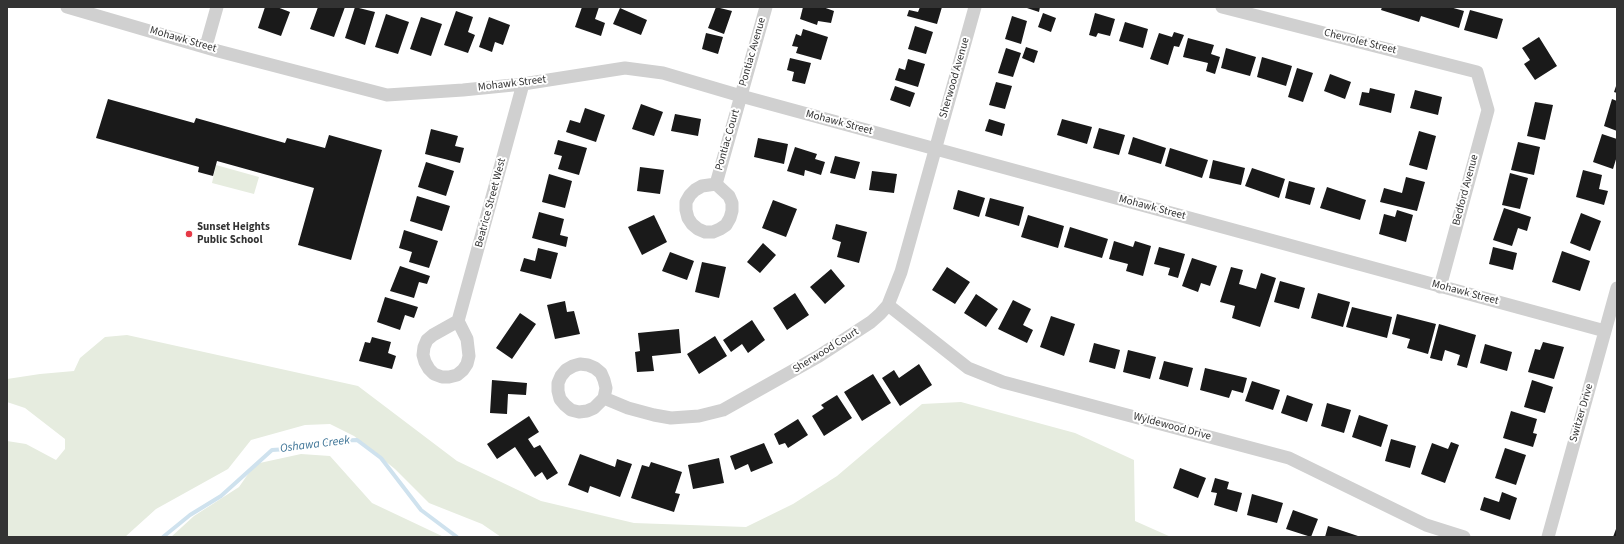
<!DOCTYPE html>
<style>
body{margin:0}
#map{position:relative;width:1624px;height:544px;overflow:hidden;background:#fff;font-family:"Source Sans 3",sans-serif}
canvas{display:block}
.frame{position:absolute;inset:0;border:8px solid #333;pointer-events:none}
</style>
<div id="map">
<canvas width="1624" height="544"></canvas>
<div class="frame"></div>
</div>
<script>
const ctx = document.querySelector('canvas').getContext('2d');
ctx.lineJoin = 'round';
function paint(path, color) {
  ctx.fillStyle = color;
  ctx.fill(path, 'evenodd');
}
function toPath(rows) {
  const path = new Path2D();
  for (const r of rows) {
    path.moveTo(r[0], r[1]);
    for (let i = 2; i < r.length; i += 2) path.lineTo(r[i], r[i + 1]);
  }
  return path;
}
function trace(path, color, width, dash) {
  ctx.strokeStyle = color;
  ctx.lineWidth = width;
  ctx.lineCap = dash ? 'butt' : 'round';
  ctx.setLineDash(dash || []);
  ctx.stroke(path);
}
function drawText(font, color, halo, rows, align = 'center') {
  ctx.font = font + ' "Source Sans 3",sans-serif';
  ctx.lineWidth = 4;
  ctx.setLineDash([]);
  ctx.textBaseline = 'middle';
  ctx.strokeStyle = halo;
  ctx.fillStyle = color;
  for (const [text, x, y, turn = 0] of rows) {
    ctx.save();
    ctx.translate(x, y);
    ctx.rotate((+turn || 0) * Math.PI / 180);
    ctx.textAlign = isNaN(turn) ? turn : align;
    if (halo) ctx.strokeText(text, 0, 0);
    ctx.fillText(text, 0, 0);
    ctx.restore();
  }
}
const green = toPath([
 [216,165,259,177,254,194,212,183],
 [127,335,358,386,457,461,541,501,634,523,746,527,793,504,837,476,922,404,961,402,1075,433,1134,460,1135,521,1171,537,501,537,482,524,429,503,395,469,354,436,330,424,305,425,251,440,228,469,156,509,125,537,7,537,7,441,26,444,56,460,65,449,65,439,25,408,7,402,7,379,40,374,74,371,80,358,105,337],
 [301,454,330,456,372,503,444,537,171,537,194,516,239,487,255,464]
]);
const stream = toPath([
 [163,537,190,515,221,496,272,450,303,448,328,441,357,440,381,458,421,510,457,537]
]);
const building = toPath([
 [265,7,277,7,290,12,281,36,258,28],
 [318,7,345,7,334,37,310,29],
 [355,7,375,12,365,45,345,38],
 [582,7,599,7,595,19,605,23,601,36,575,27],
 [716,7,732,11,724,34,708,28],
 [803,7,823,7,834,11,831,23,818,21,817,25,800,19],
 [920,7,942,7,937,24,907,16,909,10,918,12],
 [1024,7,1040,7,1039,12],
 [1382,7,1450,7,1464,11,1459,28,1421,16,1419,22,1381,10],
 [620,8,647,20,641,35,613,24],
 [1470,10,1503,19,1497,39,1464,30],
 [456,11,473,17,468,32,475,35,468,53,444,45],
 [1043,13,1056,18,1051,32,1038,27],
 [1095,13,1115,19,1110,36,1098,33,1096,37,1089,35],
 [386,14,409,22,398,54,375,47],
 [1012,16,1027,21,1021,44,1005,39],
 [421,17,442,24,431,56,410,49],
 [489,17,510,25,503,45,495,42,492,52,479,47],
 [1125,22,1148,29,1143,48,1119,41],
 [915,26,933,32,926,54,908,49],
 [803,29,828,37,821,60,796,53,798,47,792,46,796,34,801,36],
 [1174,32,1184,35,1179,47,1174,46,1168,65,1150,59,1159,33,1172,37],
 [706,33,723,37,718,54,702,49],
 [1539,37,1557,66,1535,80,1524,64,1530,60,1522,48],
 [1188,38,1214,45,1211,54,1220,57,1215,74,1206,71,1208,63,1183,57],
 [1026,47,1038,51,1034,63,1022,58],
 [1006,48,1021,53,1013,77,998,73],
 [1226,48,1256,57,1250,76,1221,68],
 [1262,57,1292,66,1286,86,1257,77],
 [790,58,811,63,805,84,792,81,794,72,787,70],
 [908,59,925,64,918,87,895,80,899,68,905,70],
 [1297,68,1313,73,1303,102,1288,97],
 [1330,74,1351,82,1345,99,1324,91],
 [996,82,1012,86,1005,109,989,105],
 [1617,83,1617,93,1614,92],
 [895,86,915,93,910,107,890,100],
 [1370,88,1395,94,1391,113,1359,105,1362,92,1369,93],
 [1415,90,1442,97,1438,115,1410,108],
 [108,99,194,123,196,118,285,143,287,138,325,148,329,135,382,150,351,260,298,245,314,188,217,161,213,176,198,172,199,167,96,138],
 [1612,99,1617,101,1617,131,1604,126],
 [1535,102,1553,105,1545,140,1527,136],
 [641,104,663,112,654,136,632,129],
 [585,108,605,115,596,142,566,132,570,120,580,123],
 [675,114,701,119,698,136,671,131],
 [989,119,1005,124,1002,136,985,131],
 [1062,119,1092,127,1087,144,1057,135],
 [1099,128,1125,135,1119,155,1093,148],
 [431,129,458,136,455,146,464,148,460,163,425,154],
 [1419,131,1436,136,1427,170,1409,165],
 [1602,134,1617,139,1617,156,1613,169,1593,162],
 [1133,137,1166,148,1161,164,1128,154],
 [758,138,788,144,784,164,754,157],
 [558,140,587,148,579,175,558,169,562,156,554,154],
 [1518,142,1540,147,1534,175,1511,170],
 [795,147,817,154,815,159,825,162,821,175,805,170,804,176,787,171],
 [1170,148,1208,160,1202,178,1165,166],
 [835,156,860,162,855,179,830,173],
 [1213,160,1245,168,1241,185,1209,178],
 [426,162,454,171,446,196,418,187],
 [640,167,664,170,660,194,637,191],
 [1252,168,1285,179,1279,198,1245,186],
 [1583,170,1602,175,1599,189,1608,191,1604,205,1576,197],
 [872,171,897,174,894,193,869,190],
 [1510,173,1528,178,1520,209,1502,205],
 [549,174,572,181,565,208,542,202],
 [1406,177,1425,182,1417,211,1380,202,1384,188,1402,193],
 [1289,181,1315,188,1310,205,1285,198],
 [1327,187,1366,200,1360,220,1320,208],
 [958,190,985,198,979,217,953,209],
 [417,196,450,206,442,231,410,221],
 [990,198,1024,207,1019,226,985,216],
 [773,200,797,209,786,237,762,228],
 [1504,208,1531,217,1527,231,1518,228,1512,246,1493,240],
 [1397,210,1413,215,1406,242,1379,234,1384,214,1395,217],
 [539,212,564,219,560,235,568,237,566,247,532,238],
 [1581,213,1601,221,1590,251,1570,243],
 [654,215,667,242,642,255,628,227],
 [1028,215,1064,226,1058,248,1021,237],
 [836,224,867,232,859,263,837,257,841,242,832,239],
 [1070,227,1108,239,1102,258,1064,247],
 [404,230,438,241,429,268,409,262,412,252,399,248],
 [1114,241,1133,247,1135,241,1151,246,1143,276,1126,271,1128,264,1109,259],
 [763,243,776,255,760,273,747,262],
 [1159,247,1185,254,1178,278,1168,275,1170,268,1154,264],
 [1493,247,1517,253,1513,270,1489,264],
 [538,248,558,253,551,279,520,271,524,258,535,261],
 [1562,251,1590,261,1580,291,1552,282],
 [670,252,694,261,687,280,662,271],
 [1192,258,1217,266,1210,286,1201,283,1198,292,1182,286],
 [702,262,726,267,719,298,695,292],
 [400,266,430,276,427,284,419,282,414,298,390,291],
 [947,267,970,282,955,304,932,290],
 [1231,267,1243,270,1239,284,1256,289,1261,273,1276,278,1260,327,1232,318,1235,306,1220,302],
 [831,269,845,286,825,304,810,287],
 [1280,281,1305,288,1299,309,1274,302],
 [795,293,809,315,787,330,773,308],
 [1318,293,1350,302,1343,327,1311,318],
 [976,294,998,309,986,327,964,313],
 [385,297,418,307,414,318,405,315,400,330,377,322],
 [1013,300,1031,309,1023,325,1033,330,1027,343,998,329],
 [565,301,567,312,574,311,580,334,555,339,547,305],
 [1352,307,1392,317,1387,338,1346,327],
 [520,313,536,324,512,359,496,348],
 [1397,314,1436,324,1428,354,1407,348,1410,339,1392,334],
 [1051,316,1075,324,1064,356,1040,347],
 [752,320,765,340,748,353,742,344,731,352,723,340],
 [1439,324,1476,335,1467,368,1457,365,1460,355,1445,350,1442,361,1430,358],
 [679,329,681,353,652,356,654,371,637,372,635,352,640,351,638,333],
 [715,336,727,356,699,374,687,354],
 [372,337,391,342,388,353,396,356,392,369,359,361,365,342,370,343],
 [1543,342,1564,347,1554,379,1528,372,1535,349,1540,350],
 [1094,343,1120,350,1115,369,1089,362],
 [1485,344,1512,352,1507,371,1480,363],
 [1128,350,1156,357,1150,379,1123,372],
 [1164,361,1193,368,1188,387,1159,379],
 [919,364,932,385,900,406,882,378,894,370,899,378],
 [1205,368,1247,378,1243,393,1232,390,1229,398,1200,390],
 [873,374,891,403,862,421,844,392],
 [492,380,527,383,526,395,508,394,507,414,490,413],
 [1532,380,1553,387,1545,413,1524,407],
 [1252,381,1280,390,1273,410,1245,401],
 [837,395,852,418,824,436,812,416,824,408,821,405],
 [1287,395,1313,404,1307,422,1281,413],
 [1327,403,1351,410,1344,433,1321,426],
 [1511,411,1537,419,1533,433,1537,434,1533,447,1503,438],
 [1359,415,1388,425,1381,447,1352,437],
 [529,416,539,432,528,439,534,448,540,445,558,473,547,480,542,472,535,477,515,447,497,459,487,444],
 [798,419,808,435,788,448,785,443,779,445,774,434],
 [1391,439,1416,446,1410,468,1385,461],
 [1451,442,1459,445,1445,483,1421,474,1432,443,1448,449],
 [764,443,773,463,751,472,748,464,735,470,730,456],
 [1505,448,1526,455,1516,485,1495,478],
 [580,454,615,467,617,459,632,464,620,497,590,486,588,493,568,485],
 [719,458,724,483,693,489,688,465],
 [651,462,682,472,675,493,680,494,674,512,631,498,642,465,649,467],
 [1180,468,1206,478,1198,498,1173,488],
 [1215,478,1229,482,1227,489,1242,493,1237,512,1214,505,1217,493,1211,492],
 [1502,492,1517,498,1510,520,1480,510,1484,497,1499,502],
 [1252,494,1283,503,1277,523,1247,515],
 [1293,510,1318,519,1311,537,1286,529],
 [1328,526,1361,537,1325,537],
 [1616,529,1617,529,1617,537,1613,537]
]);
const minor = toPath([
 [67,7,218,51,387,95,463,90,523,84,625,68,663,73,741,96,1605,331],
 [1222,7,1477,72,1488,110,1440,287],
 [206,46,217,7],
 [716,184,702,186,695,190,690,195,686,202,686,210,688,218,692,224,698,229,705,232,713,232,720,229,726,225,730,218,732,211,732,203,729,196,716,184,766,7],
 [888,305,968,368,1003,382,1289,458,1426,525,1464,537],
 [458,321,467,339,469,356,467,364,463,370,457,375,449,377,442,377,434,374,429,369,425,362,423,355,424,347,427,340,433,335,458,321,523,84],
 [604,398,594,408,587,411,579,412,571,410,565,405,560,399,558,391,558,383,561,376,566,370,573,366,580,364,588,365,595,368,601,373,604,380,606,388,604,398,628,408,654,415,671,418,699,416,723,410,819,356,871,322,880,314,888,305,901,272,975,7],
 [1548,537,1617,288]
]);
const markers = [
 [189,234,4,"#e63946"]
];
const streetNames = [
 ["Mohawk Street",183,40,16],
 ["Chevrolet Street",1360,42,14],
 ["Pontiac Avenue",753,52,-74],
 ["Sherwood Avenue",955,78,-74],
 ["Mohawk Street",512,84,-7],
 ["Mohawk Street",839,123,15],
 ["Pontiac Court",728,140,-74],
 ["Bedford Avenue",1466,190,-75],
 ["Beatrice Street West",491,203,-75],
 ["Mohawk Street",1152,208,15],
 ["Mohawk Street",1465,293,15],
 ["Sherwood Court",826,351,-32],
 ["Switzer Drive",1582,413,-74],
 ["Wyldewood Drive",1172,427,15]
];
const poiNames = [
 ["Sunset Heights",197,228],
 ["Public School",197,241]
];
const waterNames = [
 ["Oshawa Creek",315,445,-7]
];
paint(green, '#e6ecdf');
trace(stream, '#cfe2ee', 4);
paint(building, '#1a1a1a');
trace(minor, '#d0d0d0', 13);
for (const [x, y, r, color] of markers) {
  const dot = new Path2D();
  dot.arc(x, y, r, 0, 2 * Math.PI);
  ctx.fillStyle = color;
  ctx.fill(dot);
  trace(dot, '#fff', 1.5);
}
drawText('11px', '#333', '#fff', streetNames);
drawText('bold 11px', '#333', '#fff', poiNames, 'left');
drawText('italic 12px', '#3f7597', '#fff', waterNames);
</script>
